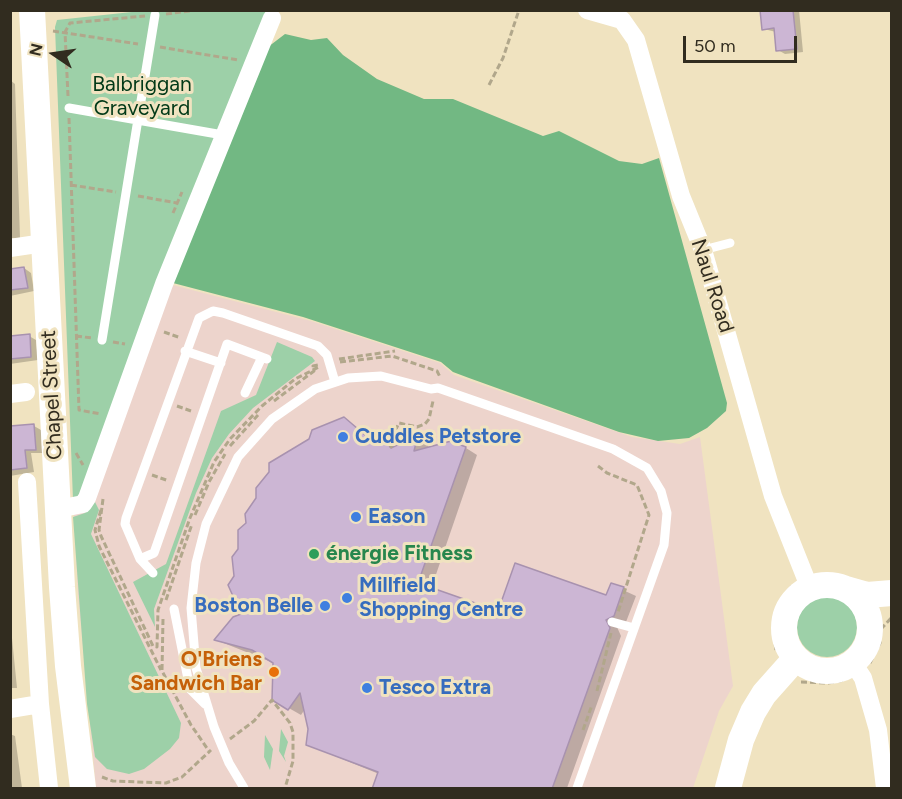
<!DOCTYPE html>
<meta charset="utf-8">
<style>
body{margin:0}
#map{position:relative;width:902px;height:799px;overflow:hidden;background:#f0e3c0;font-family:Figtree,sans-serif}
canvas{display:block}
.frame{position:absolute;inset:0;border:12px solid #312c1f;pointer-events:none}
.north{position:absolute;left:24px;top:24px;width:60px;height:60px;-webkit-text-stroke:4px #f0e3c0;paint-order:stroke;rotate:283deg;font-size:16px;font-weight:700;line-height:24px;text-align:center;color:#312c1f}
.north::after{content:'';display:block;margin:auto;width:21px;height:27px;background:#312c1f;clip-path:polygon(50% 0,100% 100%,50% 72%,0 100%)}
.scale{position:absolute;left:683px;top:36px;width:114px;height:27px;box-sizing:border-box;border:3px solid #312c1f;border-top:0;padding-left:8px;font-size:18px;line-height:21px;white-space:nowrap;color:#312c1f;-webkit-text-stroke:4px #f0e3c0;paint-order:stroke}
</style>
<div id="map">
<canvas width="902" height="799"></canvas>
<div class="frame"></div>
<div class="north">N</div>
<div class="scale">50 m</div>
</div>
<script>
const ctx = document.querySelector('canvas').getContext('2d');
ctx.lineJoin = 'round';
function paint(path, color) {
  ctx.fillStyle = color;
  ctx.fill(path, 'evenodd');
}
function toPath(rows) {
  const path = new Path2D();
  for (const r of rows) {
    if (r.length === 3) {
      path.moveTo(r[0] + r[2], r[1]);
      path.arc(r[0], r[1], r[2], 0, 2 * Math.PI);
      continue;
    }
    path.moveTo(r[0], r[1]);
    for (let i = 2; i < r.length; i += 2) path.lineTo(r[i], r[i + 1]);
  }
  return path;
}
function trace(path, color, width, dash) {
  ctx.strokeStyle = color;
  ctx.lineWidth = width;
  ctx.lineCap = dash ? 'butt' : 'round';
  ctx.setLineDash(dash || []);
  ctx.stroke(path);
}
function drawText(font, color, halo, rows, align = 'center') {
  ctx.font = font + ' Figtree,sans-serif';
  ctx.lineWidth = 6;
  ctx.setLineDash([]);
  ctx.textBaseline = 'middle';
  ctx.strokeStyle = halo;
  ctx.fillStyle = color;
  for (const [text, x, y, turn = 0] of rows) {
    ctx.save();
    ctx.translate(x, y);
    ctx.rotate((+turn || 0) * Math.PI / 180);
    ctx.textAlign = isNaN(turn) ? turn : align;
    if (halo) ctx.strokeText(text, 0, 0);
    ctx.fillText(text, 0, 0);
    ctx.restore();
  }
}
const commercial = toPath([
 [169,284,311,321,440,363,454,375,632,437,680,444,700,437,733,686,719,711,693,788,96,788,78,594,74,515]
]);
const green = toPath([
 [141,11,268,11,84,493,73,500,55,27,57,20],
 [277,342,312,357,315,361,253,408,229,434,212,458,196,493,154,609,155,627,133,582,166,564,221,411,256,395],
 [95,502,99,510,91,534,181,723,179,738,170,749,144,769,129,774,107,769,95,757,87,704,73,517,85,513,91,504],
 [827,627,30],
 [281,729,288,742,284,756,286,762,279,751],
 [265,735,273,749,270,770,264,757]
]);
const forest = toPath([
 [285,34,311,40,327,38,343,55,377,79,424,99,453,99,543,136,559,131,619,161,642,164,659,158,727,403,726,411,707,428,689,438,658,441,619,432,469,378,453,372,441,362,303,317,173,283,268,47]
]);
const shadow = toPath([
 [762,10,799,10,803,52,785,54,778,50,776,32,764,29],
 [10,80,15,84,20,238,10,238],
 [24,268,31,273,34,291,10,296,10,270],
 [29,336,36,340,38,360,10,364,10,339],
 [344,418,382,446,384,439,396,447,418,436,429,443,428,449,455,441,477,455,431,589,499,613,607,597,612,585,636,596,626,622,617,627,621,636,567,788,374,788,379,774,308,745,309,729,305,709,301,715,273,699,274,663,216,640,243,614,236,577],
 [34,426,41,430,42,453,31,453,34,472,10,476,10,429],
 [10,618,17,688,10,688],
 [10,734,15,736,22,788,10,788]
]);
const building = toPath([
 [760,10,793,10,797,49,776,51,774,28,762,30,760,10],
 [24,267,28,288,10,290,10,269,24,267],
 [30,334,31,357,10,359,10,336,30,334],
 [344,417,365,435,381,444,383,437,391,448,418,435,414,451,455,440,458,444,466,447,418,583,498,611,515,563,606,595,611,583,624,587,614,616,606,620,610,628,552,789,372,789,378,772,306,745,308,729,300,693,288,710,272,700,273,663,252,650,214,640,233,617,241,614,228,585,234,576,232,557,238,549,238,530,246,523,245,514,256,498,256,488,269,472,269,463,309,439,312,430,344,417],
 [34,424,36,450,25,450,27,468,10,470,10,426,34,424]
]);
const path = toPath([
 [166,14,197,10],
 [53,31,138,44],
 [160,47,238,60],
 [489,85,503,58,519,10],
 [68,96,65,32,70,23,145,16],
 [69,118,79,410,101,414],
 [71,185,116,192],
 [138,196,177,203],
 [173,213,182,192],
 [164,332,181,338],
 [76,336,92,338],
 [113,342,125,344],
 [339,359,395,351],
 [340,362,392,356,437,371,440,377],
 [274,401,314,371,313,366,318,365],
 [177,406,191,411],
 [230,446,258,415],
 [391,448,392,437,399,423,417,427,425,424,429,419,433,401],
 [76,453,83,465],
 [598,466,607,473,637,485,649,515,618,612],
 [152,475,169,481],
 [103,499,99,530,101,536,153,646,157,647,158,610,190,518,214,462,230,439,262,406,295,379,319,367],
 [101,510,95,530,99,546,161,670],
 [195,515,209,482,225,454],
 [166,600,192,524],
 [163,619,162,671,191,725,209,751],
 [776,650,774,637,777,621,780,607,792,586],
 [870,663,880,643,881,629,892,617],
 [801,682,828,683,845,680],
 [597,691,611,633],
 [583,730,592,705],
 [230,739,254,721,272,700,290,723,293,732,293,761,285,788],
 [102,777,113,781,166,783,182,777,211,750]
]);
const lane = toPath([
 [69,108,223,135],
 [703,250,730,243],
 [102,340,155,15],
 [185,351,221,363],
 [245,393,262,357],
 [140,559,154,553,227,344,267,359],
 [153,573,140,559,125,524,126,518,199,318,213,311,223,313,318,346,327,355,335,382],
 [174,609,190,689,205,704],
 [612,622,634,628],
 [244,788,229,763,214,727,196,668,191,608,196,563,206,524,238,457,272,419,315,389,348,378,381,376,431,389,438,388,613,449,647,468,661,491,667,513,664,545,577,788]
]);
const street = toPath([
 [587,10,622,20,636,40,681,196,703,250,773,496,810,589],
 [10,248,44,243],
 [10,394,26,392],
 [27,482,40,704,49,788],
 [58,509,83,504,87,498,164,284,272,18],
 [853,663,863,678,878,730,885,788],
 [10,709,40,704]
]);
const secondary = toPath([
 [32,10,62,587,68,666,83,788],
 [827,628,43],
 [846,589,867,595,892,593],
 [728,788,741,740,753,712,764,694,796,658]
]);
const markers = [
 [343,437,6,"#3f7fe0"],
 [356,517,6,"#3f7fe0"],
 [314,554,6,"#2e9e5b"],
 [347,598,6,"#3f7fe0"],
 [325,606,6,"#3f7fe0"],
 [274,672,6,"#e8710a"],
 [367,688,6,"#3f7fe0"]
];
const parkNames = [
 ["Balbriggan",142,85],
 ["Graveyard",142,109]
];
const streetNames = [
 ["Naul Road",712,286,72],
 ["Chapel Street",52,395,-93]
];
const shopNames = [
 ["Cuddles Petstore",355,437],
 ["Eason",368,517],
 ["Millfield",359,586],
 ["Shopping Centre",359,610],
 ["Boston Belle",313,606,"right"],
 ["Tesco Extra",379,688]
];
const leisureNames = [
 ["énergie Fitness",326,554]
];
const foodNames = [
 ["O'Briens",262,660],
 ["Sandwich Bar",262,684]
];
paint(commercial, '#edd4cc');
paint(green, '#9dd0a8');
paint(forest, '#72b883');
paint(shadow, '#0003');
paint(building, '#ccb6d4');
trace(building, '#a892af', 1.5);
trace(path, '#b1a78b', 3, [6, 3]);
trace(lane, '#fff', 9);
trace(street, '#fff', 18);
trace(secondary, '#fff', 26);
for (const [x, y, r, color] of markers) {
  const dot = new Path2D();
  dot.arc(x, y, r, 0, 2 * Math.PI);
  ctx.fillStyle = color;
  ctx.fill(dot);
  trace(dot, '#f0e3c0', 2);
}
drawText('21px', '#013917', '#f0e3c0', parkNames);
drawText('21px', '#312c1f', '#f0e3c0', streetNames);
drawText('bold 21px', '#366cbe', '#f0e3c0', shopNames, 'left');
drawText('bold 21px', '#27864d', '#f0e3c0', leisureNames, 'left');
drawText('bold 21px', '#c56008', '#f0e3c0', foodNames, 'right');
</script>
